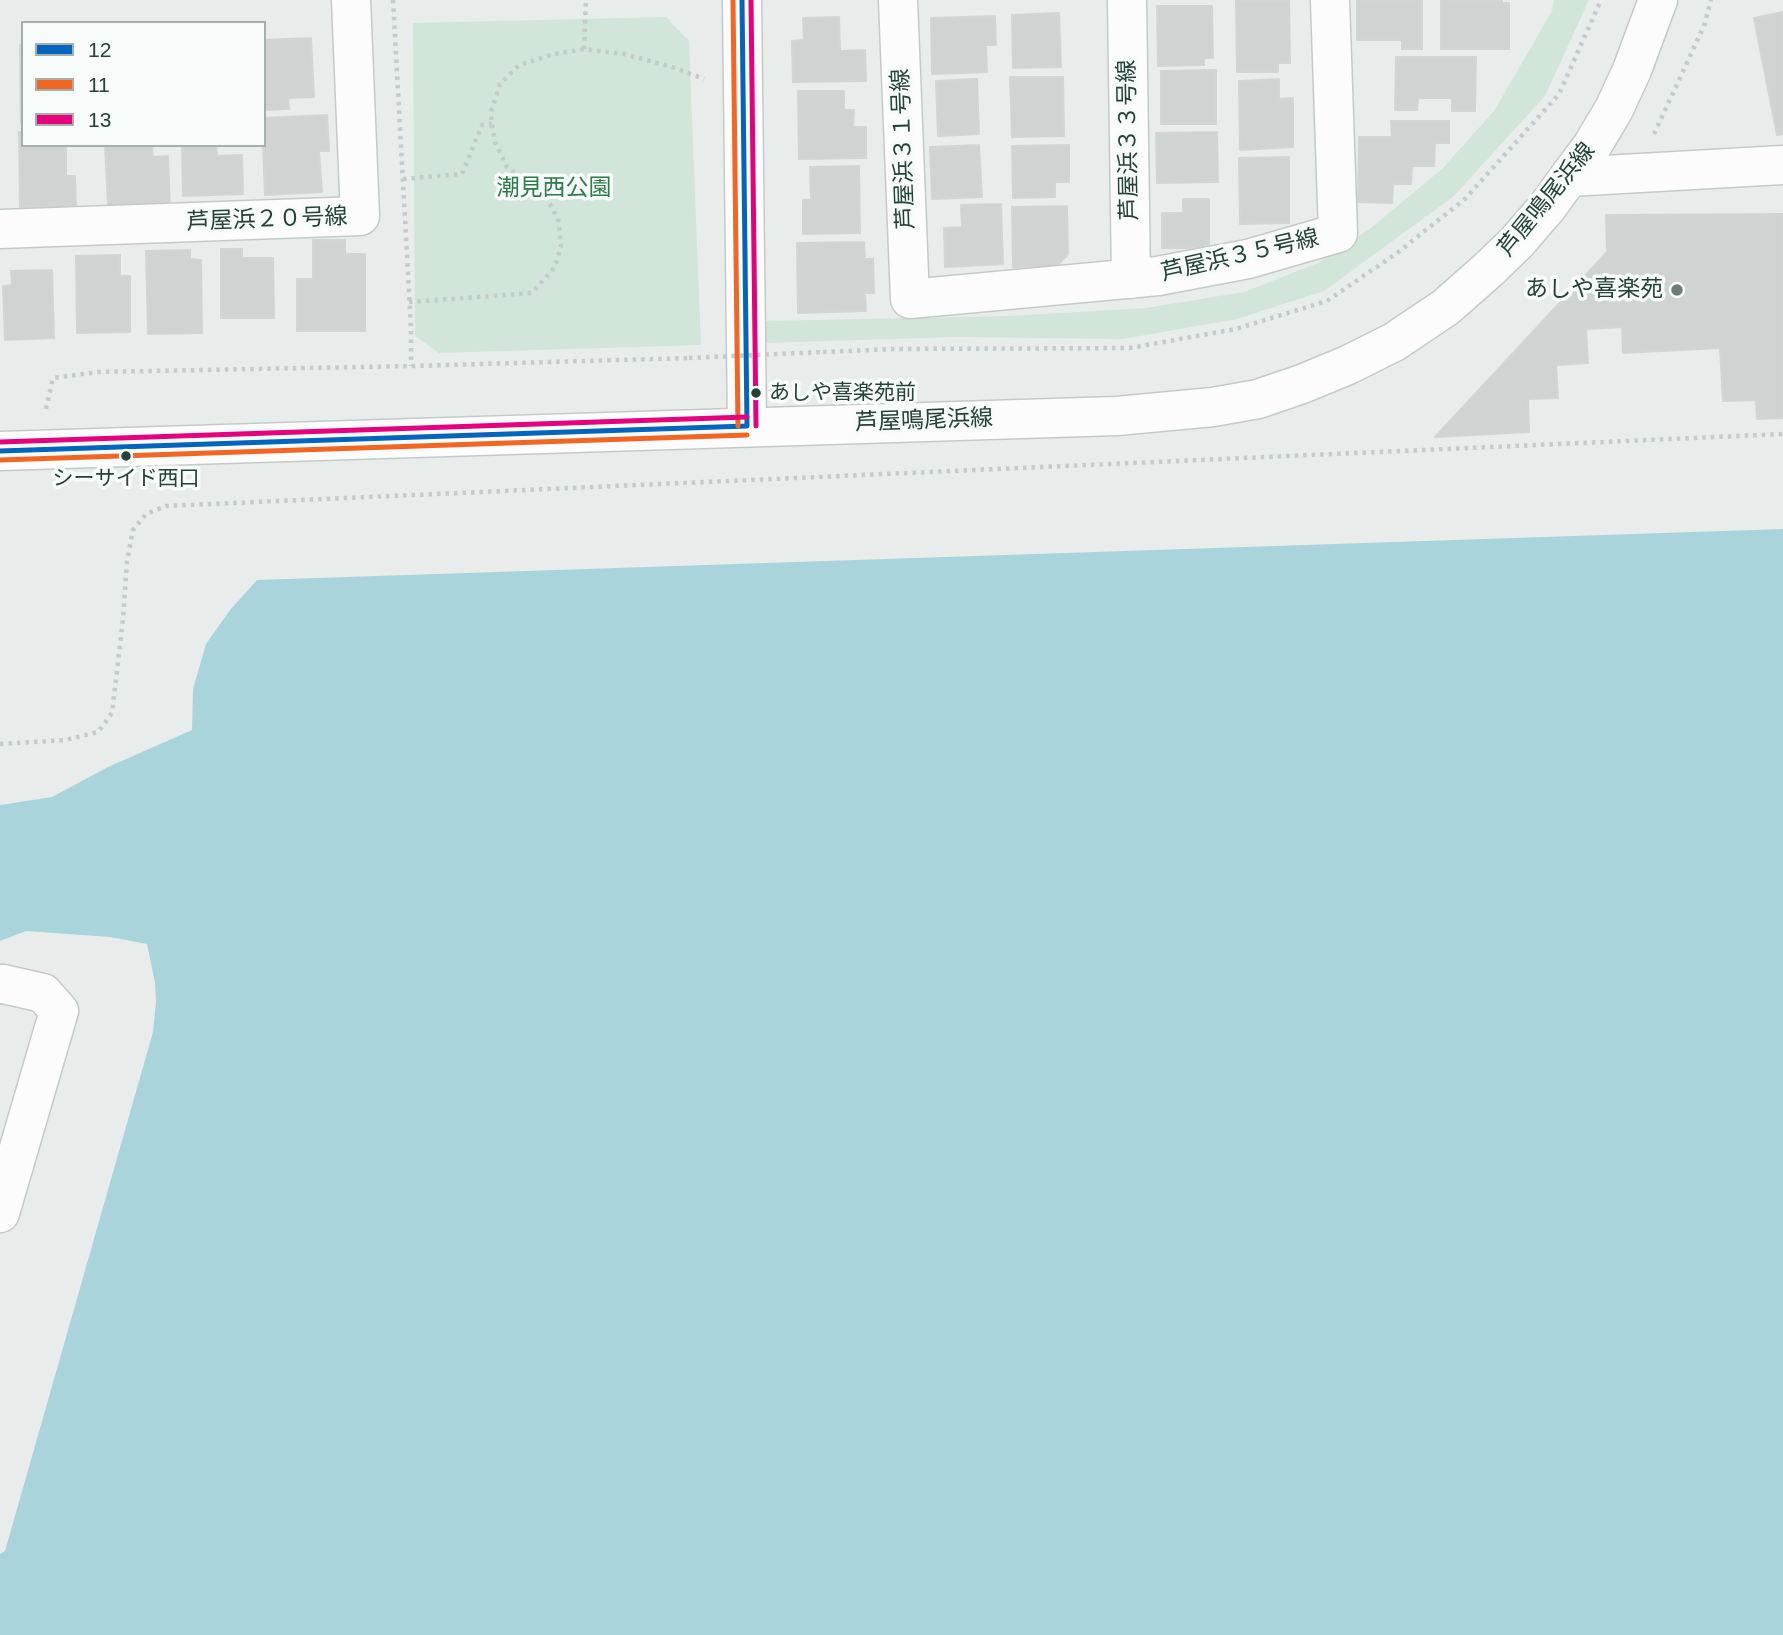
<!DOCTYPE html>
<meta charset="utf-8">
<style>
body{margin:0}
#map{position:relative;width:1783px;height:1635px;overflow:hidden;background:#e8edeb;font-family:Arial,sans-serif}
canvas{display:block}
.legend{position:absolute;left:21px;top:21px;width:245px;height:126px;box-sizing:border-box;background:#f7fbf9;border:2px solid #a3b1ad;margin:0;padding:9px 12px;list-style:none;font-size:21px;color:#24423a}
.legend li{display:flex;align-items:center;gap:14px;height:35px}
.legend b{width:35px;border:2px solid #a3b1ad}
</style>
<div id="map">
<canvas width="1783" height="1635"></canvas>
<ul class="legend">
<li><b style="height:9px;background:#0065bd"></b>12</li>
<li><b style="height:9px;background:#f26522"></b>11</li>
<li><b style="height:9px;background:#e5007d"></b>13</li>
</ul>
</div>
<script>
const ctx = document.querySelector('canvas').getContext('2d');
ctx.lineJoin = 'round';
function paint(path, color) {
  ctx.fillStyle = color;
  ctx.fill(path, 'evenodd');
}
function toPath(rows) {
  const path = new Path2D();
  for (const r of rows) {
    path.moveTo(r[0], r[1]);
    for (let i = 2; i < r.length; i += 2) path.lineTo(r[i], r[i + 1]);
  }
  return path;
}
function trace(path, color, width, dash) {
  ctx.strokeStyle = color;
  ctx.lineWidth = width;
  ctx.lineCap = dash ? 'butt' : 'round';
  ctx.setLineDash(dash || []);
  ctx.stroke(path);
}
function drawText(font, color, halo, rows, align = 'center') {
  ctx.font = font + ' Arial,"Noto Sans JP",sans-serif';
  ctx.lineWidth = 7;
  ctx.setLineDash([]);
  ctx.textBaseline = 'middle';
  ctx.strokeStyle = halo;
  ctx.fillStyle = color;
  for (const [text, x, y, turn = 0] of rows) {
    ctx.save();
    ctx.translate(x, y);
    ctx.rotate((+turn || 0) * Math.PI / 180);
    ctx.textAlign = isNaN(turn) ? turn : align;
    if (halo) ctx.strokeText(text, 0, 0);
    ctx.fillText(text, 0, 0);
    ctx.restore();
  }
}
const green = toPath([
 [1554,0,1589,0,1545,96,1453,197,1324,291,1237,319,1123,339,955,337,763,343,761,321,1008,316,1146,308,1244,292,1318,263,1371,228,1442,169,1494,111,1552,11],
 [666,17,689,41,701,345,439,353,415,336,413,23]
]);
const water = toPath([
 [1783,529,1783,1635,0,1635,0,1554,5,1551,153,1032,156,1002,155,983,147,944,110,937,26,931,0,941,0,805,52,797,108,767,192,730,193,689,206,644,230,610,257,580]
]);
const building = toPath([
 [1289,0,1290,63,1278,63,1278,72,1237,72,1236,1,1289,0],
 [1357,0,1422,0,1422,49,1402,49,1402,40,1357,40,1357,0],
 [1441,0,1502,0,1502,3,1509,3,1509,49,1441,49,1441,0],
 [1157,6,1212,6,1213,58,1204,58,1204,65,1158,66,1157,6],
 [1783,12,1783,134,1777,135,1754,18,1783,12],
 [1059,13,1061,67,1013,68,1012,15,1059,13],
 [995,16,996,45,986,45,987,72,932,74,931,18,995,16],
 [839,17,840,51,865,50,866,81,793,82,792,41,804,40,803,18,839,17],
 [311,38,314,97,288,98,289,109,264,110,264,40,311,38],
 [20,45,23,45,23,124,21,124,20,45],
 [1396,57,1476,57,1475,111,1452,111,1452,98,1418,98,1417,110,1395,110,1396,57],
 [1216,70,1216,124,1161,124,1161,71,1216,70],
 [1010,77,1063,77,1064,136,1012,137,1010,77],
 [977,79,979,134,938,136,936,81,977,79],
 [1279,79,1279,99,1293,98,1293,147,1240,150,1239,81,1279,79],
 [798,91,844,91,844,110,854,110,853,127,866,127,866,158,799,159,798,91],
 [327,115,329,151,319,151,322,192,265,195,263,145,264,118,327,115],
 [1391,121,1449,121,1449,143,1435,143,1434,166,1412,166,1411,184,1393,184,1392,203,1358,202,1359,137,1392,137,1391,121],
 [19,132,23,132,23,145,66,145,66,176,75,176,76,206,20,207,19,132],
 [1217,132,1218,182,1157,183,1156,133,1217,132],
 [105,145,152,146,153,157,168,156,170,212,108,206,105,145],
 [182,145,216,145,217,156,242,155,243,194,183,196,182,145],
 [979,145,982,197,932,199,930,147,979,145],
 [1069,145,1069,182,1055,182,1055,197,1013,198,1012,146,1069,145],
 [1289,157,1289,223,1240,224,1239,158,1289,157],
 [859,166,860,233,803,234,803,200,811,200,810,167,859,166],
 [1183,199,1209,199,1209,248,1162,248,1162,213,1183,213,1183,199],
 [1001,204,1003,264,945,267,944,228,962,227,961,205,1001,204],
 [1067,206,1068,254,1057,266,1013,267,1012,207,1067,206],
 [1783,214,1783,418,1757,419,1756,400,1723,401,1720,348,1623,353,1622,327,1586,329,1588,363,1556,365,1558,398,1528,399,1529,432,1435,437,1607,252,1606,215,1783,214],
 [313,240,345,240,345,254,365,254,365,331,297,331,297,279,313,279,313,240],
 [864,242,865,259,873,259,874,293,865,293,866,311,798,313,797,243,864,242],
 [221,249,242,249,242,258,273,258,274,318,221,318,221,249],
 [190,250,190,259,201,260,202,333,148,334,146,251,190,250],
 [120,255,120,276,130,276,130,332,77,333,76,256,120,255],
 [52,270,54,338,5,340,3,286,12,285,11,271,52,270]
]);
const path = toPath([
 [393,0,411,328,411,366],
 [584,49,586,0],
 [1654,134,1704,26,1711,0],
 [403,179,462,174,482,125,492,124],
 [409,302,532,293,555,267,561,246,558,218,544,195,507,167,495,142,492,124,491,112,500,84,519,65,554,54,584,49,624,54,672,67,704,79],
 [823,352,893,349,1130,348,1236,329,1327,301,1397,253,1465,199,1559,94,1601,0],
 [46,409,53,378,98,372,411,366,689,358],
 [0,744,65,740,98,732,112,713,123,619,127,561,133,530,146,514,166,506,1783,434]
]);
const minor = toPath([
 [898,0,910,299,1158,276,1248,259,1338,233,1330,0],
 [1127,0,1131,279],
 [1569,177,1783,165],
 [0,229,360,216,351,0],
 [0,1213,59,1011,43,993,3,984]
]);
const tertiary = toPath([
 [742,0,747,426],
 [0,984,3,984]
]);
const secondary = toPath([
 [0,451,1117,416,1213,407,1258,399,1302,384,1348,365,1394,342,1446,307,1488,270,1517,242,1548,206,1569,177,1592,146,1614,109,1632,70,1658,0]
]);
const pathBridge = toPath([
 [689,358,823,352]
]);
const bus1 = toPath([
 [742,0,747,426],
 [0,451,747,426]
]);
const bus2 = toPath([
 [733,0,738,426],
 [0,460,747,435]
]);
const bus3 = toPath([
 [751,0,756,426],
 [0,442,747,417]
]);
const markers = [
 [1677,290,7,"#697e78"],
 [756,393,6,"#24423a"],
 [126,456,6,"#24423a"]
];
const busNames = [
 ["あしや喜楽苑前",769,393],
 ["シーサイド西口",126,479,"center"]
];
const streetNames = [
 ["芦屋浜３３号線",1129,140,-91],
 ["芦屋浜３１号線",904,149,-92],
 ["芦屋鳴尾浜線",1547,200,-51],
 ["芦屋浜２０号線",267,220,-2],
 ["芦屋浜３５号線",1240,256,-13],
 ["芦屋鳴尾浜線",924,421,-2]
];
const parkNames = [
 ["潮見西公園",554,189]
];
const poiNames = [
 ["あしや喜楽苑",1663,290]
];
paint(green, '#d1e6d8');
paint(water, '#a9d4db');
paint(building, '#cfd4d2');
trace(building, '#d1d6d4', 2);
trace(minor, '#c5cac8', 41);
trace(tertiary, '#c5cac8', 41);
trace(secondary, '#c3cbc8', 41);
trace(path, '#c3ccca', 4.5, [3.5, 5]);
trace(minor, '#fcfcfc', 38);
trace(tertiary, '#fcfcfc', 38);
trace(secondary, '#fcfcfc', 38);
trace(pathBridge, '#c3ccca', 4.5, [3.5, 5]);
trace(bus1, '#0065bd', 5);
trace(bus2, '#f26522', 5);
trace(bus3, '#e5007d', 5);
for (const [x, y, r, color] of markers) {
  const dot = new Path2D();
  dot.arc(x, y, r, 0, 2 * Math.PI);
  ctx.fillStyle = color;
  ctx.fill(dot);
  trace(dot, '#f7fbf9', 2.5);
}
drawText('21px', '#24423a', '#f7fbf9', busNames, 'left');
drawText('23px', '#24423a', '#f7fbf9', streetNames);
drawText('23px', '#2d7a4b', '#f7fbf9', parkNames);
drawText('23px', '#24423a', '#f7fbf9', poiNames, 'right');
</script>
